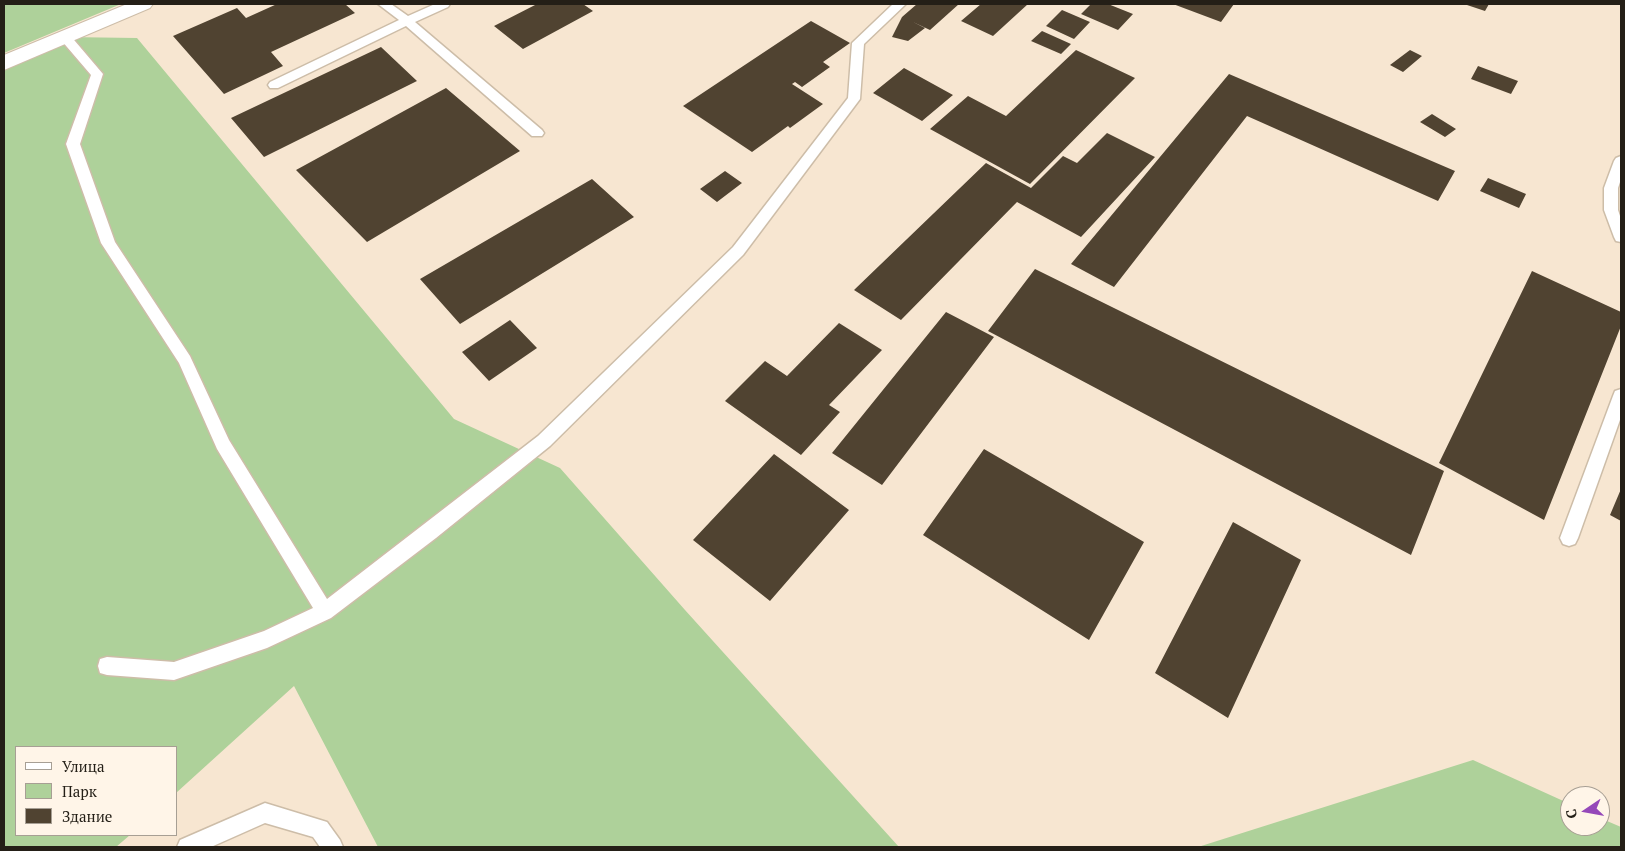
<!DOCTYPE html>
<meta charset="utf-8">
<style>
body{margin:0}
#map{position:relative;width:1625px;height:851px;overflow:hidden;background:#f7e6d1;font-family:"PT Serif",serif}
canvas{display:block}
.frame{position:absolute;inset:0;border:5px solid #241f17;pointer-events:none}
.legend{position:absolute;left:15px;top:746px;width:162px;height:90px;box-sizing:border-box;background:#fff5e8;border:1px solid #a79f94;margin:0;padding:6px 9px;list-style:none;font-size:15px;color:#241f17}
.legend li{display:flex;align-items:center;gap:10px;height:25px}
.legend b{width:25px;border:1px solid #a79f94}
.north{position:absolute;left:1560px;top:786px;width:50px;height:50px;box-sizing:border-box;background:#fff5e8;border:1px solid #a79f94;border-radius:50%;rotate:258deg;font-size:14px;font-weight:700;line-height:20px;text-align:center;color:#241f17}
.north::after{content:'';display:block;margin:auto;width:18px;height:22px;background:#9548b9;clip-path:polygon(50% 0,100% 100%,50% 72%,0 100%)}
</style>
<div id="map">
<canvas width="1625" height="851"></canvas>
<div class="frame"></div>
<ul class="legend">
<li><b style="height:6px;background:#fff"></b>Улица</li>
<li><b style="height:14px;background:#aed19a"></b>Парк</li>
<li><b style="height:14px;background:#504331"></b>Здание</li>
</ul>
<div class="north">С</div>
</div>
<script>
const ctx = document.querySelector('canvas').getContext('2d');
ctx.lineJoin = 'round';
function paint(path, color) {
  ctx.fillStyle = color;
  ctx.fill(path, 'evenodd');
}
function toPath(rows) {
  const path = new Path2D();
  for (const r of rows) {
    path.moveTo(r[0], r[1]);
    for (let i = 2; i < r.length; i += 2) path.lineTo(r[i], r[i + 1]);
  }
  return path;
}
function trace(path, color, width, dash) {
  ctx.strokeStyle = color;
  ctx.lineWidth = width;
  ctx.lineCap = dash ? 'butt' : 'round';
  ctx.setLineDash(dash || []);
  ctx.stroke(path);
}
const green = toPath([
 [4,4,121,4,4,53],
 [65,37,137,38,454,419,560,468,685,610,899,847,378,847,294,686,176,793,176,747,16,747,16,835,130,835,116,847,4,847,4,63],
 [1473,760,1570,804,1570,826,1600,826,1600,818,1621,827,1621,847,1198,847]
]);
const building = toPath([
 [277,4,345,4,355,13,271,52,283,66,224,94,173,36,237,8,246,18],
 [537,4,583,4,593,11,523,49,494,26],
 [917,4,959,4,930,30,913,22,925,28,908,41,892,37,902,17],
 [981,4,1028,4,993,36,961,21],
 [1091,4,1108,4,1133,14,1118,30,1081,14],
 [1173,4,1234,4,1221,22],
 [1464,4,1489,4,1485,11],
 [1062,10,1090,22,1074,39,1046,26],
 [811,21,850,43,823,62,830,67,802,87,795,82,792,84,823,104,790,128,788,126,752,152,683,106],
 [1042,31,1071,44,1061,54,1031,41],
 [381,47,417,81,264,157,231,118],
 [1076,50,1135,78,1030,184,930,129,968,96,1006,116],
 [1410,50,1422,56,1403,72,1390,65],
 [1478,66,1518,81,1511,94,1471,79],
 [904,68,953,95,922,121,873,93],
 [1229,74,1455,171,1438,201,1247,116,1114,287,1071,264],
 [446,88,520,151,367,242,296,170],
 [1432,114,1456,129,1445,137,1420,122],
 [1107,133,1155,157,1081,237,1017,202,901,320,854,290,986,163,1031,188,1063,156,1077,163],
 [725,171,742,183,717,202,700,189],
 [1488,178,1526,194,1519,208,1480,191],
 [592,179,634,217,460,324,420,279],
 [1035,269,1444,471,1411,555,988,331],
 [1532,271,1621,312,1621,326,1544,520,1439,463],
 [946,312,994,337,882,485,832,453],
 [510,320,537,348,489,381,462,352],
 [839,323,882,350,829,405,840,412,801,455,725,401,765,361,787,376],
 [984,449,1144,542,1089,640,923,535],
 [774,454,849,510,770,601,693,540],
 [1621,489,1621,521,1610,515],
 [1233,522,1301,560,1228,718,1155,673]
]);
const lane = toPath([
 [378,4,391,4,408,16,435,4,450,4,448,7,415,22,542,130,544,133,542,136,532,136,406,26,278,88,270,88,268,85,270,82,399,20,378,4],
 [893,4,906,4,864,44,860,99,743,255,550,446,436,538,331,618,267,648,174,680,107,675,100,673,98,666,100,659,107,657,174,662,264,631,313,608,217,449,179,363,101,243,66,144,91,75,61,40,59,37,61,34,69,34,103,74,80,144,115,242,190,356,229,440,327,599,538,436,733,247,848,98,852,43,893,4],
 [1621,156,1621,179,1618,188,1618,210,1621,219,1621,242,1616,241,1614,237,1604,210,1604,188,1614,161,1616,158,1621,156],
 [1621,389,1621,417,1578,538,1575,544,1569,546,1563,544,1560,538,1613,396,1615,391,1621,389],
 [265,803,327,822,340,840,343,847,320,847,313,837,265,823,211,847,177,847,180,840,265,803]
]);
const street = toPath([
 [127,4,153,4,150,8,4,70,4,55,127,4]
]);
paint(green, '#aed19a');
paint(building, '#504331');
trace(lane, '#cdbda8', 3);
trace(street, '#cdbda8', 2);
paint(lane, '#fff');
paint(street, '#fff');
</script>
